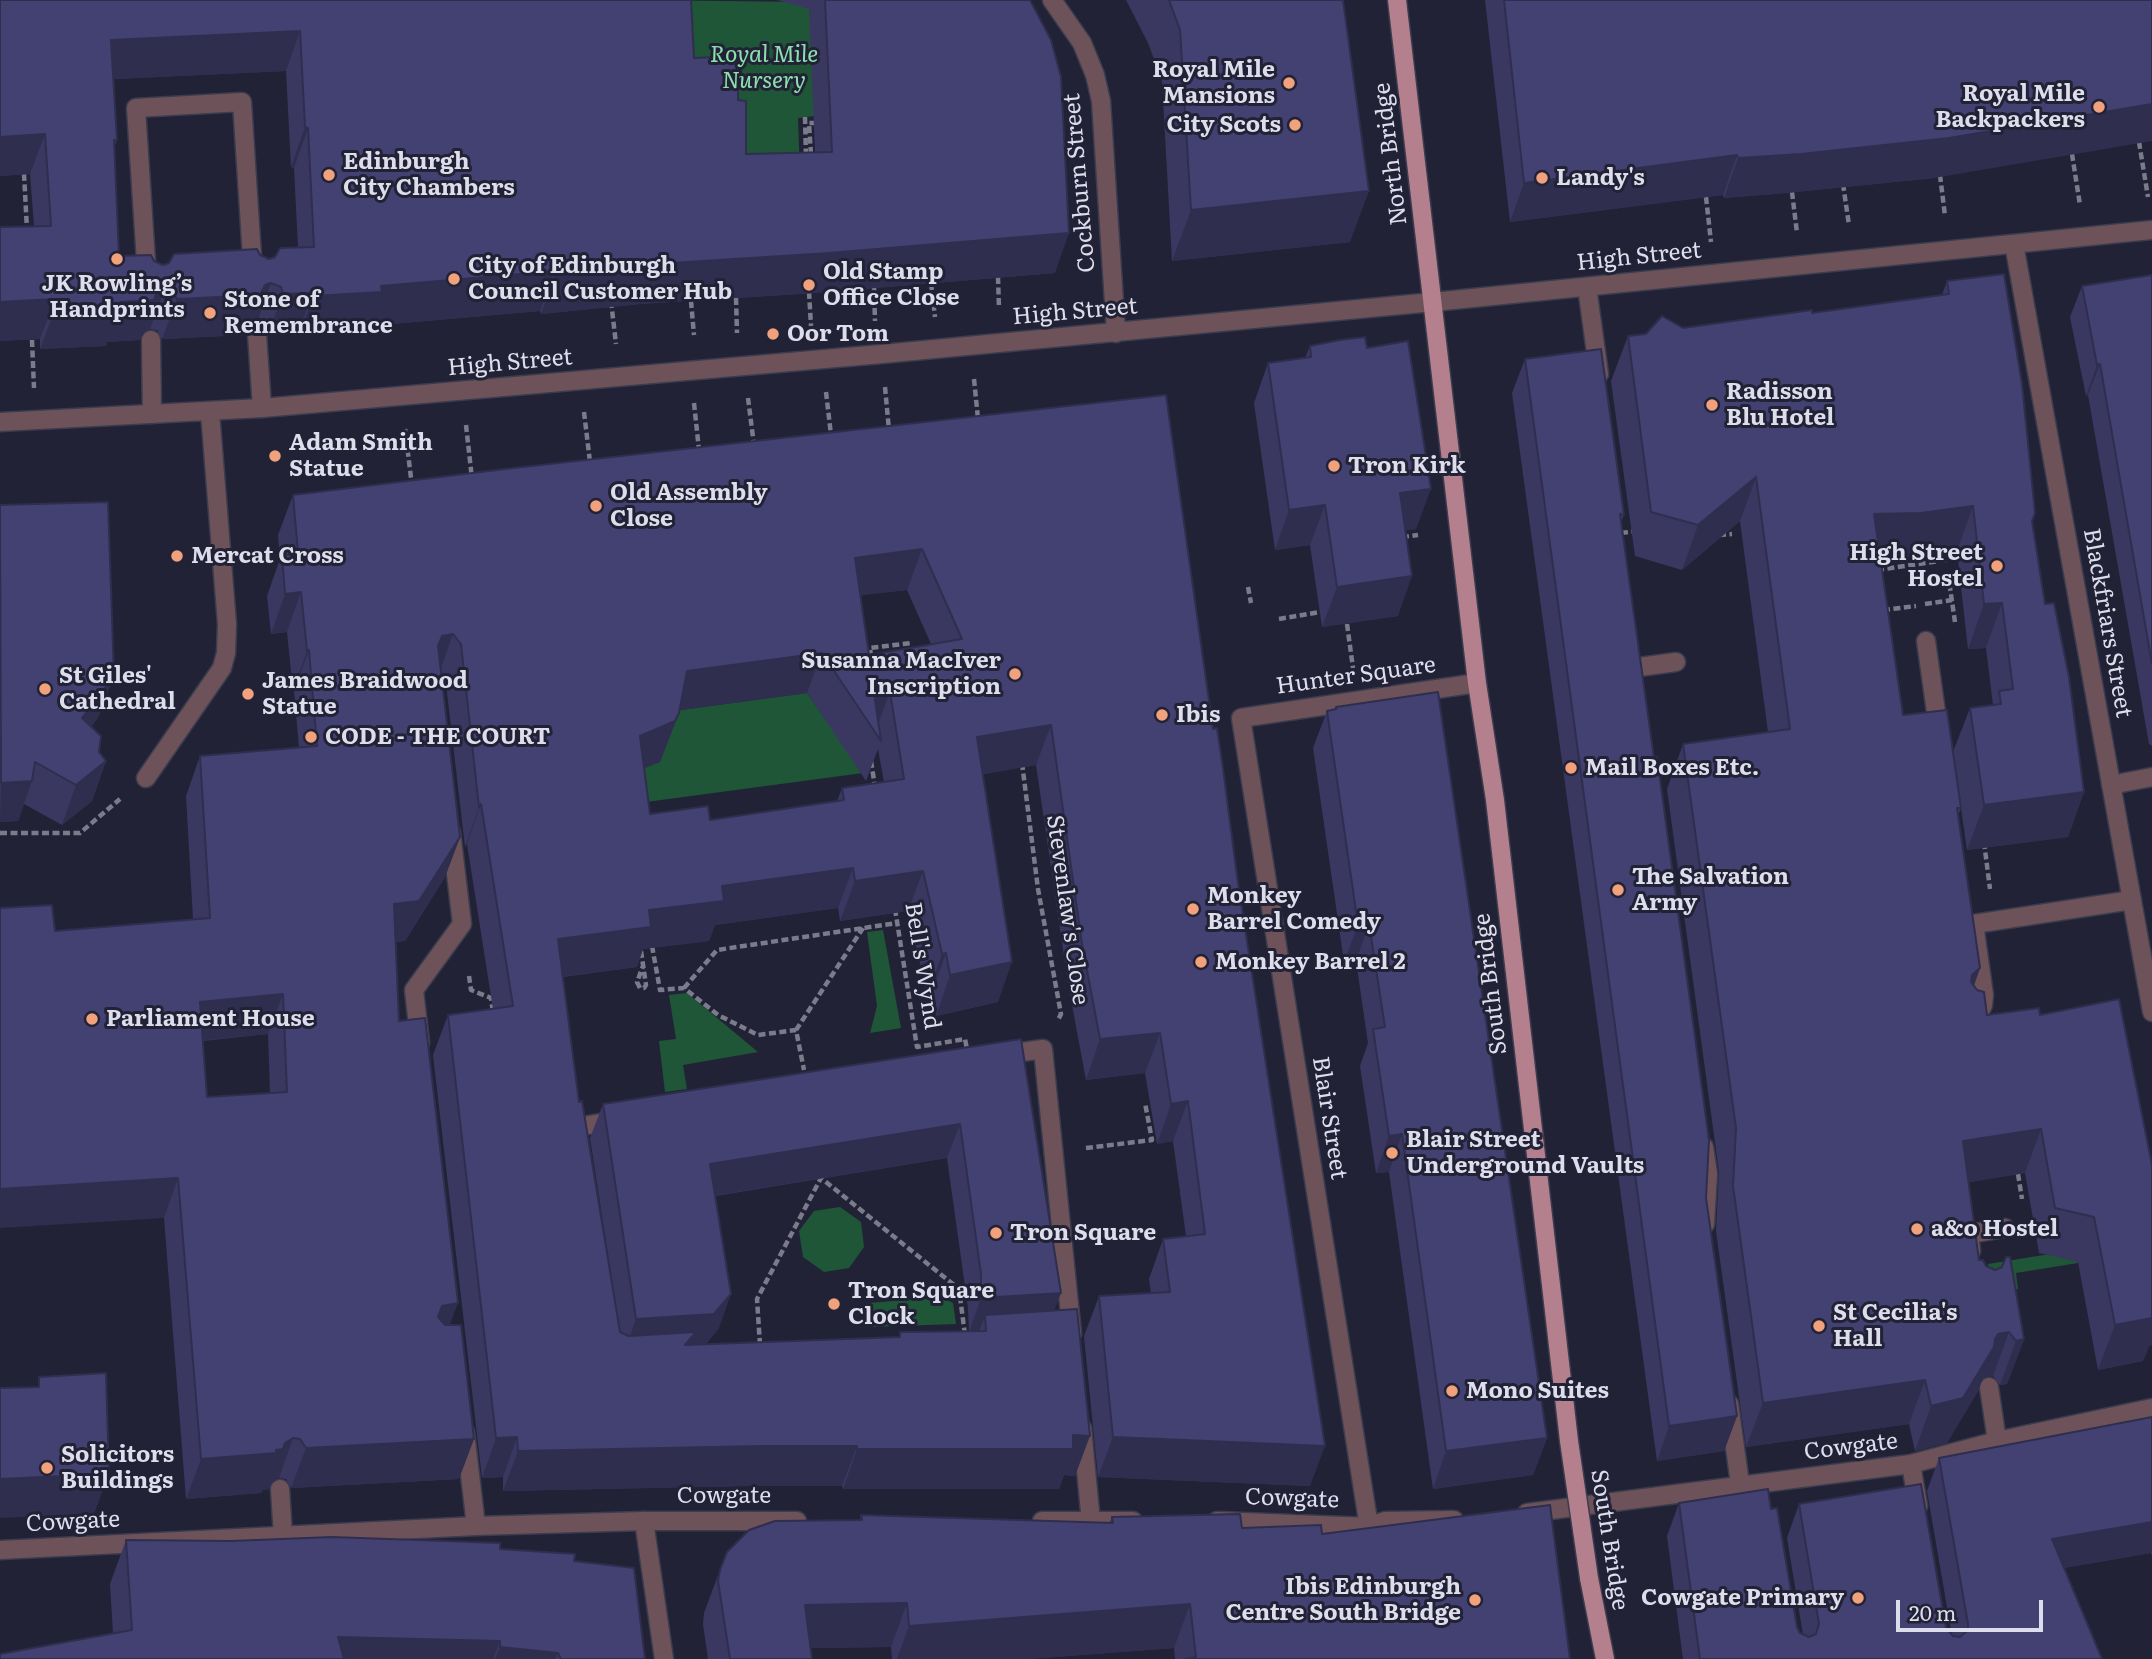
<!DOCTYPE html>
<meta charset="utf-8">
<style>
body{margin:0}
#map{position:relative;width:2152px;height:1659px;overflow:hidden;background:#222236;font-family:Literata,serif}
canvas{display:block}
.scale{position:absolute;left:1896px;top:1600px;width:147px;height:32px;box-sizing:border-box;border:4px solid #ddddeb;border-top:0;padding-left:9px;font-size:21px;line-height:24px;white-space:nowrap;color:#ddddeb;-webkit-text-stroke:5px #222236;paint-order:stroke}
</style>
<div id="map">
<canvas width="2152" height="1659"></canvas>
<div class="scale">20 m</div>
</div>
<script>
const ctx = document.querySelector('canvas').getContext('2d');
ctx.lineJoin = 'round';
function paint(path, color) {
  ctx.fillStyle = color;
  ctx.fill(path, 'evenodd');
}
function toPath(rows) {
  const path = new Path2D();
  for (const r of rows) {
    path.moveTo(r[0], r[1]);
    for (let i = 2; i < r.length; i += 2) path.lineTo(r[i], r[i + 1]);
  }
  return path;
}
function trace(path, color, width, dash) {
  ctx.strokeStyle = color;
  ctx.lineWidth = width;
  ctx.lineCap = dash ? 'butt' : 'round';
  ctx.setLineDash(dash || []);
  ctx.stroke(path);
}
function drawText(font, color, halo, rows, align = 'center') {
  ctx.font = font + ' Literata,serif';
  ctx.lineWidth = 6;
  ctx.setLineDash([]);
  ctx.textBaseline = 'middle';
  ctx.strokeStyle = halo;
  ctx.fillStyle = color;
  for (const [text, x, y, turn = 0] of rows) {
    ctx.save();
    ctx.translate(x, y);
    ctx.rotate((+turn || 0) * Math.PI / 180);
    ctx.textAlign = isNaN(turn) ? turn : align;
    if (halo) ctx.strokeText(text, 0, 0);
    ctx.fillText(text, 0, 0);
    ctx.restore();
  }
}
const green = toPath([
 [634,0,809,2,815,116,798,118,800,177,746,179],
 [807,693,863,773,646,802,640,768,673,711],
 [883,930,901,1028,870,1033,877,1006,867,932],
 [687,993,758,1052,683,1065,687,1089,665,1092,659,1041,676,1039,669,995],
 [840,1207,861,1222,864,1247,849,1268,824,1272,803,1257,799,1231,814,1211],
 [2075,1250,2078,1263,2016,1273,2018,1289,1993,1293,1988,1264],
 [942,1297,953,1303,956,1324,871,1327,869,1303]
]);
const path = toPath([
 [805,117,806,159],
 [2139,142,2148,197],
 [811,154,809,123,815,123],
 [2072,154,2080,205],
 [24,174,27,230],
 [1940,175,1945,216],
 [1843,184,1849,225],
 [1792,192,1797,233],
 [1706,197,1711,242],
 [998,277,999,308],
 [931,283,935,317],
 [874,287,875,321],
 [809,292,811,326],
 [736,298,737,333],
 [611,301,616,344],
 [691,301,694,335],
 [32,340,34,388],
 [974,379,978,419],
 [885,387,889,430],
 [826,392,831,435],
 [748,398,754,445],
 [694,403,699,450],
 [584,412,590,462],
 [466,425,472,479],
 [405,429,412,486],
 [1621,533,1637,531],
 [1719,535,1732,534],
 [1402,537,1418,535],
 [1877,570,1946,560],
 [1248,587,1251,603],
 [1925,604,1952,600],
 [1883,610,1916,606],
 [1279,619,1320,612],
 [1955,622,1948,574,1963,574],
 [1347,624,1353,668],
 [871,657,870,648,912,643],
 [871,761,875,787],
 [1022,763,1038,889,1061,1014,1058,1020],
 [0,833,80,833,120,799],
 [1984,842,1990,889],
 [895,909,917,1047,965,1039,967,1049],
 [652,946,660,990,684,988,718,1015,758,1035,796,1030,804,1070],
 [641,951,646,985,644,988,640,988,637,982,643,966],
 [469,976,471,990,491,998,493,1013],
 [684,988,717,950,897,923],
 [796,1030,863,928],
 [1086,1148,1152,1140,1145,1103],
 [2018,1174,2022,1199],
 [760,1345,757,1299,821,1178,959,1289,965,1335]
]);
const service = toPath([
 [147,277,136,108,242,102,253,272],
 [257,334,262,408],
 [151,340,152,414],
 [1926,641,1939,733],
 [1639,667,1676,662],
 [2111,785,2152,777],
 [1977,1017,1983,1005,1984,995,1974,924,2132,900],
 [420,1043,414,990,462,924,451,832],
 [1001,1055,1043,1049,1072,1334],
 [579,1141,577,1127,618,1120],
 [1971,1251,1969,1234,2005,1228],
 [1989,1387,1997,1441],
 [1082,1428,1091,1522],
 [465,1432,476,1526],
 [1911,1464,1918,1506],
 [280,1489,283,1536]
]);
const pedestrian = toPath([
 [1052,0,1082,43,1095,75,1101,101,1116,333],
 [262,408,882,354,1433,302]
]);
const minor = toPath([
 [2014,244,2152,1012],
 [1587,287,1599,374],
 [0,422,262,408],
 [146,778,222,668,226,653,227,624,210,412],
 [1704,1147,1708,1174,1705,1224],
 [1729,1404,1740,1484],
 [644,1521,664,1659],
 [1369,1527,1241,718,1477,683]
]);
const tertiary = toPath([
 [1433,302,2152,230],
 [1527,1513,1911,1464,1997,1441,2152,1408],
 [1042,1521,1133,1521],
 [1217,1521,1369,1527,1385,1521,1454,1520],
 [0,1550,476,1526,644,1521,797,1521]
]);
const primary = toPath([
 [1397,0,1477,683,1495,800,1569,1441],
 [1589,1578,1605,1659]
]);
const primaryBridge = toPath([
 [1569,1441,1589,1578]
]);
const wall = toPath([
 [0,0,694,58,738,100,746,154,815,152,809,9,777,0,1030,0,1055,273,815,293,640,304,541,314,540,311,369,326,367,332,299,336,298,333,268,334,266,327,257,323,250,325,246,335,162,339,157,330,150,329,142,333,140,340,107,342,106,346,40,349,40,339,0,341,0,227,34,226,30,174,0,176],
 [286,71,291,167,294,168,298,247,269,259,260,255,163,265,154,261,119,256,114,148,117,140,114,79],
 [1126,0,1343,0,1350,242,1172,261,1162,81,1148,43],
 [1485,0,2152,0,1934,178,1786,193,1724,198,1723,195,1510,222],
 [2152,275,2152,746,2149,744,2088,395,2086,396,2070,317,2082,286],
 [1947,281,2032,521,2045,604,2084,792,2068,837,1967,850,1953,752,1970,708,1993,705,1986,648,1968,649,1957,551,1905,558,1880,558,1903,715,1961,808,1958,816,1980,968,1974,986,1987,1015,2040,1015,2152,1165,2152,1345,2149,1346,2143,1361,2098,1370,2078,1262,2039,1253,2025,1173,1969,1182,1979,1260,2024,1339,2007,1384,2000,1385,1993,1376,1983,1378,1978,1391,1947,1443,1915,1451,1909,1424,1746,1447,1716,1231,1719,1172,1667,789,1683,744,1768,732,1740,521,1682,570,1635,556,1611,381,1628,336,1812,313,1942,295],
 [1310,346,1367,348,1416,529,1406,530,1398,616,1322,627,1310,545,1275,550,1254,403,1268,363,1305,358],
 [1525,359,1624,515,1621,522,1706,1198,1737,1416,1724,1451,1657,1461,1512,393],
 [1166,395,1310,1486,1098,1477,1084,1336,1099,1296,1151,1293,1149,1279,1163,1239,1186,1236,1173,1141,1157,1144,1145,1073,1086,1080,1068,984,1036,765,983,774,998,1002,936,1016,932,993,927,995,908,911,840,921,838,908,715,925,709,941,643,949,637,967,563,977,579,1102,620,1332,590,1138,603,1104,1021,1039,1075,1476,1064,1475,1059,1489,843,1489,842,1486,747,1486,503,1491,503,1477,482,1478,433,1055,448,1015,493,1009,467,844,465,847,446,684,442,678,460,837,445,877,405,941,396,942,399,1021,450,1325,459,1479,291,1488,286,1479,279,1478,271,1483,269,1489,263,1490,261,1493,186,1499,164,1218,55,931,193,919,186,796,200,756,299,748,294,690,293,691,287,632,271,634,267,596,280,559,278,535,293,495],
 [907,590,931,644,869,655,860,595],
 [807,693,866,781,878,749,884,782,842,788,837,801,710,820,650,814,644,768,660,762,680,710],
 [268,1034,270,1093,207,1097,203,1041],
 [947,1158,968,1308,969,1331,900,1332,899,1337,705,1345,719,1328,715,1196],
 [0,505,99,716,91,727,99,752,106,761,92,801,62,825,24,804,18,821,0,822],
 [1336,707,1547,1438,1533,1475,1433,1489,1389,1172,1376,1173,1360,1066,1368,1043,1356,961,1344,962,1313,748,1327,711,1335,710],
 [2152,1417,2152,1556,2151,1553,2064,1568,2102,1659,1683,1659,1667,1536,1679,1503,1771,1509,1797,1627,1800,1633,1803,1635,1787,1538,1799,1504,1952,1636,1927,1491,1939,1458],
 [861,1515,1109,1523,1112,1517,1322,1534,1570,1659,1175,1659,1174,1648,1029,1659,892,1659,891,1647,811,1648,812,1659,708,1659,703,1624,704,1613,720,1570,860,1520],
 [126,1540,500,1549,574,1561,645,1659,0,1659,113,1633,110,1584]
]);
const shadedWall = toPath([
 [300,31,286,71,97,80,111,40],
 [2152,104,2152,141,1934,178,1786,193,1724,198,1738,158],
 [305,127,308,128,294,168,291,167],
 [45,134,30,174,0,176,0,137],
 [1737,155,1723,195,1510,222,1524,183],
 [1369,191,1350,242,1172,261,1191,210],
 [1069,233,1055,273,815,293,640,304,541,314,555,274,655,264],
 [555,271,540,311,369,326,367,332,299,336,313,296,381,286],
 [271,283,257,323,250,325,246,335,162,339,177,299,265,285],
 [165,289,150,329,142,333,140,340,107,342,106,346,40,349,55,309,120,302,156,294],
 [313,293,298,333,268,334,283,294],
 [55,299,40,339,0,341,0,302],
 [2100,364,2088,395,2086,396,2097,365],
 [1756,477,1740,521,1682,570,1698,525],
 [1431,489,1416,529,1386,533,1400,493],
 [1325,505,1310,545,1275,550,1289,510],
 [1973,506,1957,551,1905,558,1858,559,1874,514],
 [922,549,907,590,840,598,855,558],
 [1412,576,1398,616,1322,627,1337,587],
 [301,592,287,632,271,634,285,594],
 [2002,603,1986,648,1968,649,1984,604],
 [453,634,439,674,428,676,442,636],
 [309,650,294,690,293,691,307,651],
 [822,653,807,693,673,711,687,671],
 [114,676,99,716,67,758,82,718],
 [890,692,875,732,874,693],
 [679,713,660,762,625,776,640,736],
 [1051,725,1036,765,963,778,977,737],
 [106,761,92,801,62,825,76,785],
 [32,781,18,821,0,822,1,783],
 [2084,792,2068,837,1967,850,1984,805],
 [481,804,467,844,465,847,479,807],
 [460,837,445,877,405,941,379,944,394,904],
 [853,868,838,908,715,925,709,941,643,949,637,967,543,979,558,939,722,886],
 [923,871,908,911,840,921,855,881],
 [1369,924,1356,961,1344,962,1358,925],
 [946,953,932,993,927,995,942,954],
 [1012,962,998,1002,936,1016,950,975],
 [1980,968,1964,1012,1972,975],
 [283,994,268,1034,186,1042,200,1002],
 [1160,1033,1145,1073,1086,1080,1100,1039],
 [1188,1101,1173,1141,1157,1144,1171,1104],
 [960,1124,947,1158,698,1198,710,1164],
 [2041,1129,2025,1173,1947,1186,1963,1141],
 [1402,1134,1389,1172,1376,1173,1389,1136],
 [178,1178,164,1218,0,1228,0,1189],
 [1061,1293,1048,1327,985,1315,979,1331,969,1332,981,1298],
 [731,1294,719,1328,702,1348,624,1353,636,1319],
 [458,1303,443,1343,428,1346,442,1306],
 [2152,1318,2152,1345,2149,1346,2143,1361,2098,1370,2115,1325],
 [2009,1332,1993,1376,1983,1378,1978,1391,1947,1443,1915,1451,1931,1406,1995,1339,1998,1334],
 [2024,1339,2007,1384,2000,1385,2016,1341],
 [1925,1380,1909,1424,1746,1447,1763,1403],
 [1737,1416,1724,1451,1657,1461,1669,1426],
 [1073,1435,1090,1436,1075,1476,1064,1475,1059,1489,843,1489,857,1449],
 [517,1437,503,1477,482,1478,496,1438],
 [1113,1437,1325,1446,1310,1486,1098,1477],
 [293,1438,279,1478,271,1483,269,1489,263,1490,261,1493,186,1499,201,1459,276,1450],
 [1547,1438,1533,1475,1433,1489,1446,1451],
 [474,1439,459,1479,291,1488,306,1448],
 [761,1446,857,1446,842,1486,747,1486,503,1491,518,1451],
 [109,1474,94,1514,0,1518,0,1479],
 [2152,1522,2152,1550,2151,1553,2040,1572,2052,1539],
 [907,1603,891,1647,790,1648,805,1605],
 [1190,1604,1174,1648,1029,1659,897,1659,909,1626],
 [338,1637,500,1641,493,1659,331,1659],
 [500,1647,558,1653,555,1659,495,1659]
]);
const building = toPath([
 [0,0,691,0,694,58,738,56,738,100,746,101,746,154,832,152,825,0,1030,0,1051,40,1061,77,1069,233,829,253,655,264,555,274,555,271,381,286,382,292,313,296,313,293,283,294,281,287,271,283,265,285,260,295,177,299,172,290,165,289,156,294,154,300,120,302,120,306,55,309,55,299,0,302,0,227,51,226,45,134,0,137,0,0],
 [300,31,305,127,308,128,314,247,280,248,275,257,269,259,260,255,257,249,174,254,169,263,163,265,154,261,151,255,119,256,114,140,117,140,111,40,300,31],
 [1169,0,1343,0,1369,191,1191,210,1180,30,1169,0],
 [1504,0,2152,0,2152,104,1949,138,1801,154,1738,158,1737,155,1524,183,1504,0],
 [2004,274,2022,384,2035,513,2032,521,2045,604,2054,603,2069,677,2084,792,1984,805,1970,708,2001,704,1999,691,2013,689,2002,603,1984,604,1973,506,1921,513,1874,514,1903,715,1947,710,1961,808,1957,808,1980,968,1972,975,1971,982,1977,990,1984,992,1987,1015,2039,1008,2040,1015,2119,999,2152,1165,2152,1318,2115,1325,2094,1217,2055,1208,2041,1129,1963,1141,1979,1260,1983,1260,1986,1266,1995,1270,2002,1267,2006,1257,2010,1257,2024,1339,2016,1341,2009,1332,1998,1334,1995,1339,1994,1347,1963,1398,1931,1406,1925,1380,1763,1403,1733,1186,1736,1128,1683,744,1790,729,1756,477,1698,525,1651,512,1628,336,1646,334,1662,316,1683,328,1812,310,1812,313,1949,294,1947,281,2004,274],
 [2152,275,2152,664,2100,364,2097,365,2082,286,2152,275],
 [1365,337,1367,348,1408,341,1431,489,1400,493,1412,576,1337,587,1325,505,1289,510,1268,363,1311,357,1310,346,1340,340,1365,337],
 [1601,349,1624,515,1620,514,1654,758,1657,757,1709,1140,1706,1198,1737,1416,1669,1426,1525,359,1601,349],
 [1166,395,1213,729,1217,728,1223,768,1237,876,1325,1446,1113,1437,1099,1296,1170,1292,1163,1239,1205,1234,1188,1101,1171,1104,1160,1033,1100,1039,1082,944,1051,725,977,737,1012,962,950,975,946,953,942,954,923,871,855,881,853,868,722,886,724,901,649,910,651,927,558,939,579,1102,582,1101,620,1332,629,1336,696,1332,685,1345,900,1337,900,1332,986,1331,985,1315,1077,1309,1090,1436,1073,1435,1073,1449,857,1449,857,1446,761,1446,518,1451,517,1437,496,1438,448,1015,513,1006,481,804,479,807,461,644,453,634,442,636,438,646,460,837,419,901,394,904,399,1021,425,1018,458,1303,442,1306,438,1317,445,1325,461,1325,474,1439,306,1448,300,1439,293,1438,285,1443,283,1449,276,1450,276,1453,201,1459,178,1178,0,1189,0,908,52,905,55,931,210,918,200,756,317,746,309,650,307,651,301,592,285,594,282,556,298,553,293,495,505,469,1166,395],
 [922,549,962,639,869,655,855,558,922,549],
 [822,653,881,741,874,693,890,692,904,779,842,788,844,800,710,820,708,806,650,814,640,736,675,721,679,713,687,671,822,653],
 [283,994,287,1092,207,1097,200,1002,283,994],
 [108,502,114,676,82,718,101,736,99,752,106,761,76,785,35,762,32,781,1,783,0,505,108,502],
 [1438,692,1547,1438,1446,1451,1402,1134,1389,1136,1373,1029,1385,1027,1369,924,1358,925,1327,711,1336,709,1336,707,1438,692],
 [1021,1039,1061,1293,981,1298,981,1274,960,1124,710,1164,731,1294,714,1314,636,1319,603,1104,1021,1039],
 [106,1373,109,1474,0,1479,0,1388,39,1387,39,1377,106,1373],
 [2152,1417,2152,1522,2052,1539,2102,1659,1700,1659,1679,1503,1768,1489,1771,1509,1777,1508,1797,1627,1800,1633,1809,1637,1816,1634,1819,1624,1799,1504,1921,1484,1946,1628,1953,1636,1960,1637,1968,1630,1968,1624,1939,1458,2152,1417],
 [1550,1505,1570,1659,1185,1659,1196,1657,1190,1604,909,1626,907,1603,805,1605,812,1659,730,1659,718,1581,720,1570,727,1552,749,1530,775,1521,862,1520,861,1515,1113,1523,1112,1517,1240,1514,1242,1528,1321,1525,1322,1534,1550,1505],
 [332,1537,500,1543,500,1549,575,1554,574,1561,634,1568,645,1659,561,1659,558,1653,500,1647,500,1641,338,1637,344,1659,0,1659,0,1654,132,1630,126,1540,231,1541,332,1537]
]);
const markers = [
 [1289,83,7,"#f1a17c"],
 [2099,107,7,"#f1a17c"],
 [1295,125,7,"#f1a17c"],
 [329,175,7,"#f1a17c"],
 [1542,178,7,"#f1a17c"],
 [117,259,7,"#f1a17c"],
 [454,279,7,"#f1a17c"],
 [809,285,7,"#f1a17c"],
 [210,313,7,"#f1a17c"],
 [773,334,7,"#f1a17c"],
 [1712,405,7,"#f1a17c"],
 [275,456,7,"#f1a17c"],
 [1334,466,7,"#f1a17c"],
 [596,506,7,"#f1a17c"],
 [177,556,7,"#f1a17c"],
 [1997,566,7,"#f1a17c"],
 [1015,674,7,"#f1a17c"],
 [45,689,7,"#f1a17c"],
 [248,694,7,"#f1a17c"],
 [1162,715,7,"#f1a17c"],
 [311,737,7,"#f1a17c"],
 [1571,768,7,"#f1a17c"],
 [1618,890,7,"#f1a17c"],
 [1193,909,7,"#f1a17c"],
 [1201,962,7,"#f1a17c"],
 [92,1019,7,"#f1a17c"],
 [1392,1153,7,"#f1a17c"],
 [1917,1229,7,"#f1a17c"],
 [996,1233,7,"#f1a17c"],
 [834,1304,7,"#f1a17c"],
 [1819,1326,7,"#f1a17c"],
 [1452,1391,7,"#f1a17c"],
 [47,1468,7,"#f1a17c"],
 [1858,1598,7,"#f1a17c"],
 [1475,1600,7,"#f1a17c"]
];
const parkNames = [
 ["Royal Mile",764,55],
 ["Nursery",764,81]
];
const poiNames = [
 ["Royal Mile",1275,70,"right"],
 ["Mansions",1275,96,"right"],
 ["Royal Mile",2085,94,"right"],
 ["Backpackers",2085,120,"right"],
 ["City Scots",1281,125,"right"],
 ["Edinburgh",343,162],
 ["City Chambers",343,188],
 ["Landy's",1556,178],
 ["City of Edinburgh",468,266],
 ["Council Customer Hub",468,292],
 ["Old Stamp",823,272],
 ["Office Close",823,298],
 ["JK Rowling’s",117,284,"center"],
 ["Handprints",117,310,"center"],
 ["Stone of",224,300],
 ["Remembrance",224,326],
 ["Oor Tom",787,334],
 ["Radisson",1726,392],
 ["Blu Hotel",1726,418],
 ["Adam Smith",289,443],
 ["Statue",289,469],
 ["Tron Kirk",1348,466],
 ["Old Assembly",610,493],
 ["Close",610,519],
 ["High Street",1983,553,"right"],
 ["Hostel",1983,579,"right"],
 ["Mercat Cross",191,556],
 ["Susanna MacIver",1001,661,"right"],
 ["Inscription",1001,687,"right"],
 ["St Giles'",59,676],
 ["Cathedral",59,702],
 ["James Braidwood",262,681],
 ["Statue",262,707],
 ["Ibis",1176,715],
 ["CODE - THE COURT",325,737],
 ["Mail Boxes Etc.",1585,768],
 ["The Salvation",1632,877],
 ["Army",1632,903],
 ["Monkey",1207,896],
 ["Barrel Comedy",1207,922],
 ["Monkey Barrel 2",1215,962],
 ["Parliament House",106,1019],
 ["Blair Street",1406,1140],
 ["Underground Vaults",1406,1166],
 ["a&o Hostel",1931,1229],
 ["Tron Square",1010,1233],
 ["Tron Square",848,1291],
 ["Clock",848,1317],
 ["St Cecilia's",1833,1313],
 ["Hall",1833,1339],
 ["Mono Suites",1466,1391],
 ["Solicitors",61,1455],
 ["Buildings",61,1481],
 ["Ibis Edinburgh",1461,1587,"right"],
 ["Centre South Bridge",1461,1613,"right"],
 ["Cowgate Primary",1844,1598,"right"]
];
const streetNames = [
 ["North Bridge",1391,154,-97],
 ["Cockburn Street",1080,183,-95],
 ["High Street",1639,257,-6],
 ["High Street",1075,312,-5],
 ["High Street",510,363,-5],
 ["Blackfriars Street",2107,623,80],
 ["Hunter Square",1356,676,-8],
 ["Stevenlaw's Close",1067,910,82],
 ["Bell's Wynd",922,966,81],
 ["South Bridge",1491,984,-97],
 ["Blair Street",1329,1118,81],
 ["Cowgate",1851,1447,-7],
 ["Cowgate",724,1496],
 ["Cowgate",1292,1499,2],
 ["Cowgate",73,1522,-3],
 ["South Bridge",1609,1540,81]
];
paint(green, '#1f5638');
trace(service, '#3c3c4f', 21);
trace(pedestrian, '#3c3c4f', 21);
trace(minor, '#3c3c4f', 21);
trace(tertiary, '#3c3c4f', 21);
trace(primary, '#3c3c4f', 21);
trace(path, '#7b7b8c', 4.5, [7, 3.5]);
trace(service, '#6d5359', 18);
trace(pedestrian, '#6d5359', 18);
trace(minor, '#6d5359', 18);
trace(tertiary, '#6d5359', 18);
trace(primary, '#b5808e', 18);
trace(primaryBridge, '#3c3c4f', 21, []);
trace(primaryBridge, '#b5808e', 18);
paint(wall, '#3a3861');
paint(shadedWall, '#2f2e4f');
paint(building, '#434171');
trace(building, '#2f2e4f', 2);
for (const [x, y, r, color] of markers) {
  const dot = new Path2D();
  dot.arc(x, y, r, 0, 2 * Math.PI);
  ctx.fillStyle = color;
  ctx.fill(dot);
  trace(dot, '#222236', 2.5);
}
drawText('italic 23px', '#8ce0ad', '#222236', parkNames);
drawText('bold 23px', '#ddddeb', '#222236', poiNames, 'left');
drawText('23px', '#ddddeb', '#222236', streetNames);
</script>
